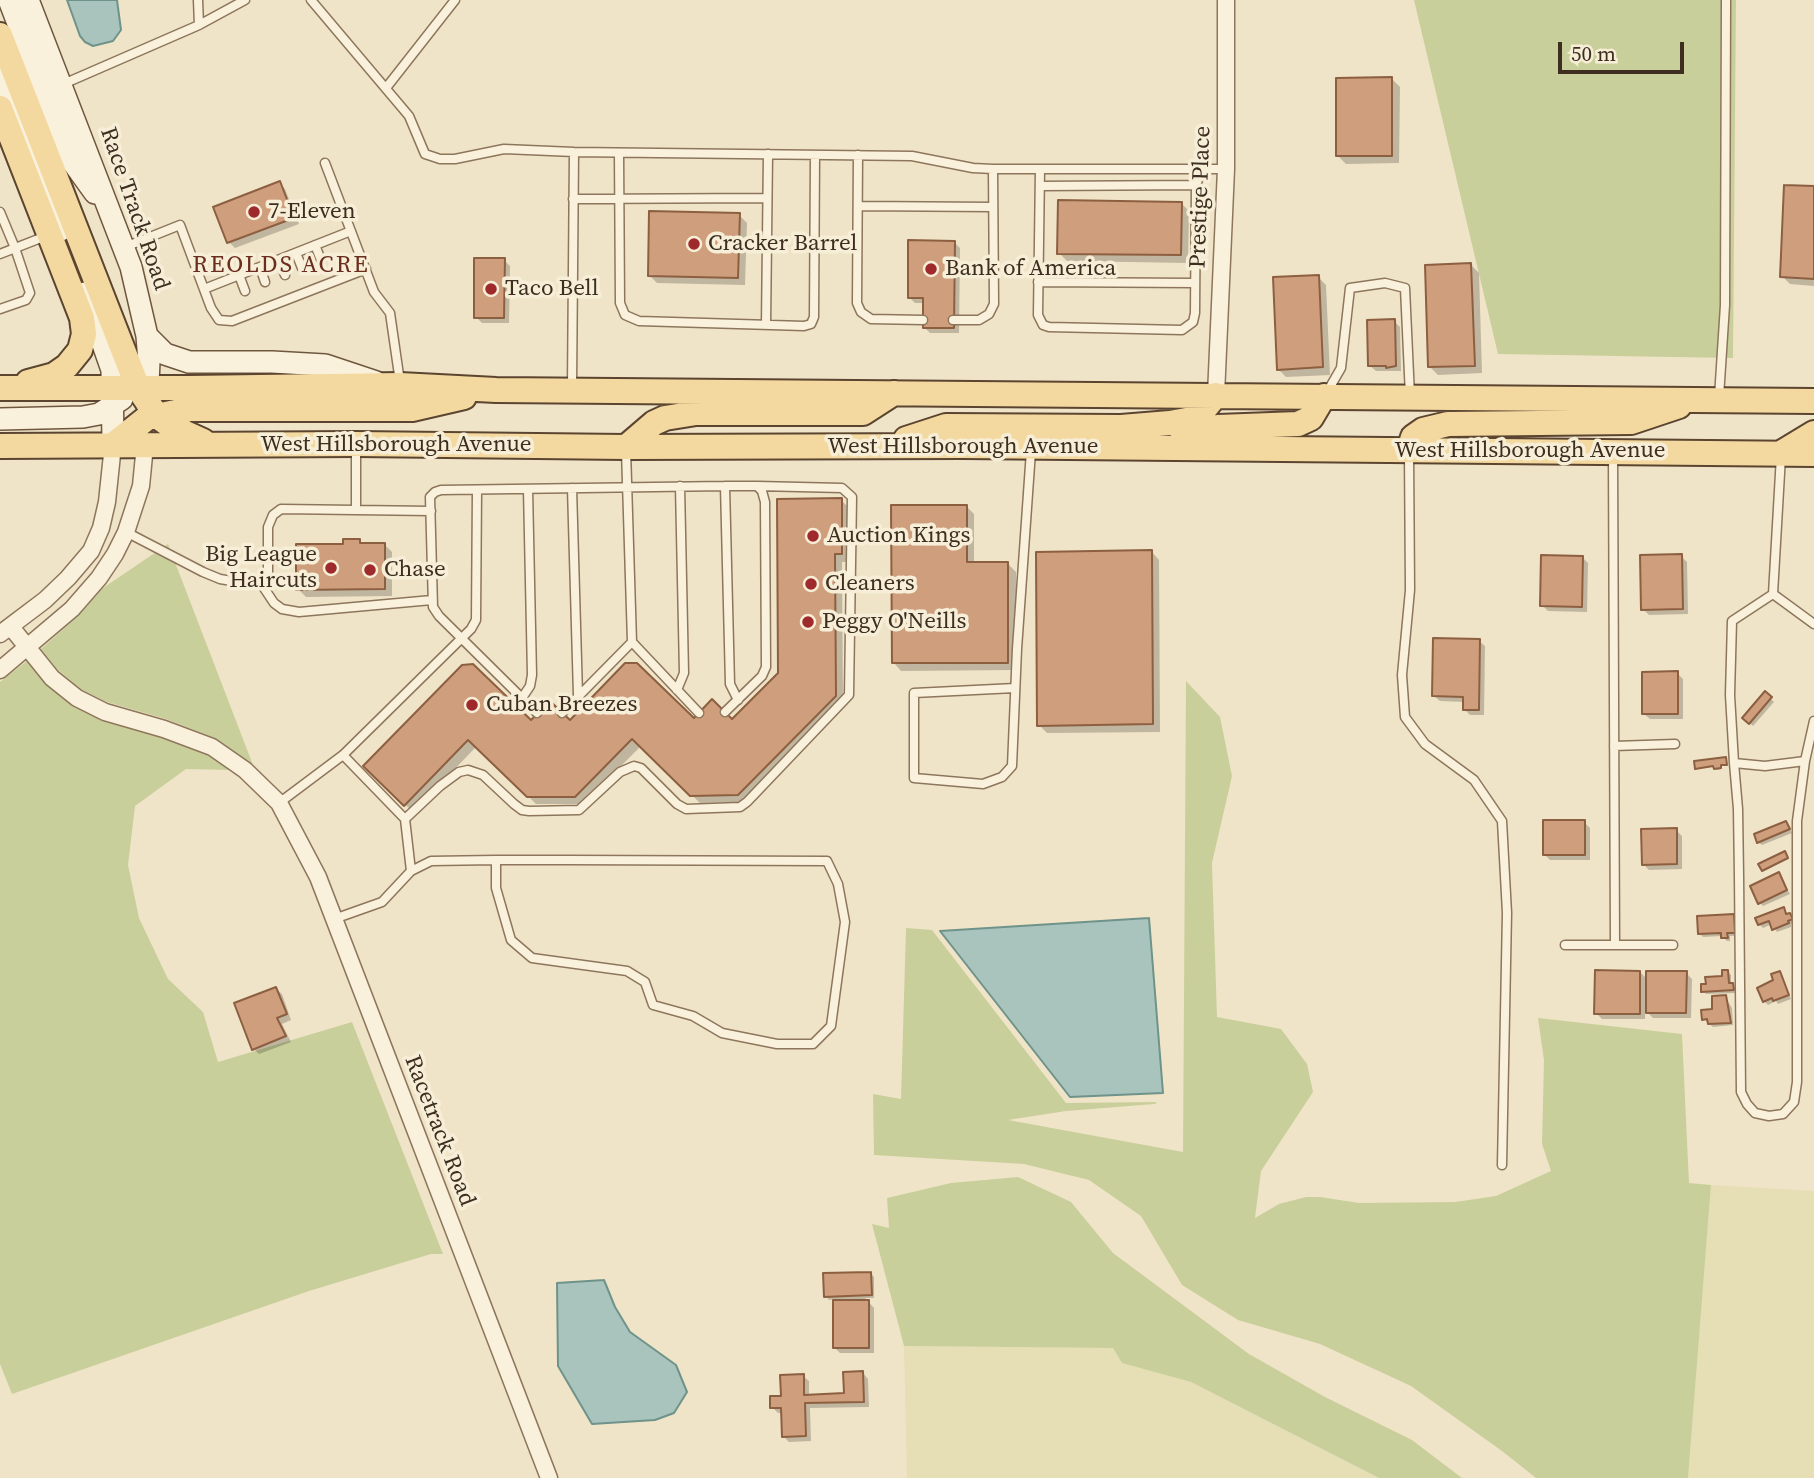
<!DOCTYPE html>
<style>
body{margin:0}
#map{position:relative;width:1814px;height:1478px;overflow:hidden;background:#f0e4c8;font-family:"Source Serif 4",serif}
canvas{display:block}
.scale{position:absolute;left:1558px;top:42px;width:126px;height:32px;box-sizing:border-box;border:4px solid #3d2e20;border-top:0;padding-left:9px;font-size:21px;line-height:24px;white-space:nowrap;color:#3d2e20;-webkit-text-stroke:5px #f7eed8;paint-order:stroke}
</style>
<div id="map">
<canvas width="1814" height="1478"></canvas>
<div class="scale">50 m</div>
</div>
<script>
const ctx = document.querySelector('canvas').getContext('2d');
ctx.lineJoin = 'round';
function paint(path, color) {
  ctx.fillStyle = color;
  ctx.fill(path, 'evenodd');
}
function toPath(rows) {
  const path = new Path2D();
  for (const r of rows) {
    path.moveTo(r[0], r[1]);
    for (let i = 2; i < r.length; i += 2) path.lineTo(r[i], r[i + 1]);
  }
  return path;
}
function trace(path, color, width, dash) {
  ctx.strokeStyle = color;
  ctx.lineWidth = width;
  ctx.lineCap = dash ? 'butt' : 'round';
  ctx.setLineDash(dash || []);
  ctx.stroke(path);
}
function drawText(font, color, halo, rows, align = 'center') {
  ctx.font = font + ' "Source Serif 4",serif';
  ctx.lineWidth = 7;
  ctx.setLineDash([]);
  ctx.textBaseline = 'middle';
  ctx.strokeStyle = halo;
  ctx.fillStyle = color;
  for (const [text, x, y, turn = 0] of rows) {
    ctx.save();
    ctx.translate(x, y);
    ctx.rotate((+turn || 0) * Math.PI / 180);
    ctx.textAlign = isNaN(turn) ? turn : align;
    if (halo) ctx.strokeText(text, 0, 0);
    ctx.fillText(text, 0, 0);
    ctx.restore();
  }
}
const farmland = toPath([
 [1711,1185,1814,1191,1814,1478,1688,1478],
 [904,1346,1113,1348,1123,1363,1191,1382,1379,1478,907,1478]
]);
const green = toPath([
 [1414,0,1736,0,1733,358,1498,354],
 [168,544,253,765,215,738,166,719,107,702,82,690,58,670,41,649,77,617,103,588],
 [27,661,48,685,74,707,103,721,163,738,209,756,229,770,186,769,135,806,128,865,139,918,168,979,203,1012,218,1062,352,1022,443,1254,431,1254,309,1291,12,1394,0,1364,0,682],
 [1186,681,1220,717,1232,776,1212,863,1217,1017,1281,1029,1307,1064,1313,1092,1261,1171,1255,1218,1279,1204,1306,1197,1320,1197,1359,1203,1455,1202,1496,1196,1551,1171,1542,1144,1544,1060,1538,1018,1682,1034,1689,1183,1711,1185,1688,1478,1536,1478,1502,1451,1411,1386,1320,1344,1238,1320,1182,1285,1141,1216,1089,1180,1024,1164,874,1155,873,1094,901,1099,906,928,932,930,1066,1103,1157,1102,1155,1104,1066,1111,1008,1120,1183,1152],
 [1018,1177,1071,1202,1113,1253,1249,1354,1325,1397,1412,1440,1462,1478,1379,1478,1191,1382,1122,1363,1113,1348,904,1346,872,1224,889,1228,887,1198,951,1183]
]);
const water = toPath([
 [67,0,117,0,121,30,113,41,93,46,85,42,80,36,67,0],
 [1149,918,1163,1093,1070,1097,940,931,1149,918],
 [604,1280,615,1307,630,1332,676,1365,687,1392,674,1413,655,1420,592,1424,558,1366,557,1283,604,1280]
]);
const shadow = toPath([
 [1392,79,1400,87,1399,163,1346,164,1338,156],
 [279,183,285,189,299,224,235,248,229,242,215,208],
 [1814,188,1814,286,1790,284,1782,276],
 [1181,203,1189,211,1188,263,1067,261,1059,253],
 [739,215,747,223,745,285,657,283,649,275],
 [954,242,960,248,959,333,930,333,924,327,925,303,915,303,909,297],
 [504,260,510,266,509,323,482,323,476,317],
 [1471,265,1479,273,1482,373,1438,375,1430,367],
 [1318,277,1326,285,1330,375,1286,377,1278,369],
 [1394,321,1400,327,1401,371,1376,371,1370,366],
 [841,500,849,508,849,562,842,562,843,705,746,802,700,803,641,746,583,804,536,804,477,746,413,812,365,766,531,723,732,722,779,674],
 [966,506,974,514,974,564,1008,564,1016,572,1016,670,901,671,894,663],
 [360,541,364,545,384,544,392,552,392,596,306,597,298,589,345,546],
 [1152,552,1159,560,1160,732,1047,733,1039,725],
 [1681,556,1687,562,1688,614,1649,615,1643,609],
 [1582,557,1588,563,1587,612,1548,611,1542,605],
 [1479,641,1485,646,1484,715,1470,715,1464,709,1465,702,1440,701,1434,696],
 [1677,673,1683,679,1683,719,1650,719,1644,714],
 [1766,694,1774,702,1753,726,1744,718],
 [1726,759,1727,765,1721,766,1722,769,1717,770,1715,767,1697,768],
 [1584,822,1590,828,1590,860,1550,860,1544,854],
 [1786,823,1792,833,1762,845,1758,842],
 [1676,830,1682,836,1682,869,1649,870,1643,864],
 [1779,875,1790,894,1763,906,1760,903],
 [1783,909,1793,918,1795,923,1791,924,1791,927,1777,932,1772,924,1763,928,1759,924],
 [1734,916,1737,919,1738,936,1730,936,1730,941,1727,941,1722,936,1703,937,1700,934],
 [1727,971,1731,975,1731,984,1736,988,1736,993,1706,994,1703,991,1724,978],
 [1640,972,1648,980,1686,973,1692,979,1691,1018,1653,1018,1645,1010,1645,1019,1602,1019,1596,1013],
 [1779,973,1791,999,1778,1004,1776,1001,1768,1005,1764,1001],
 [276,989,282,994,291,1020,282,1024,291,1042,259,1054,254,1049],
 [1725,997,1732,1008,1733,1025,1713,1027,1704,1019],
 [870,1273,874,1277,874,1298,865,1298,874,1308,874,1353,840,1353,834,1347,834,1299,829,1300,826,1296],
 [863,1373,868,1379,869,1407,810,1408,811,1441,789,1442,784,1437,783,1413,778,1413,772,1407,803,1376,809,1381,809,1396,846,1395]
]);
const building = toPath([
 [1392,77,1392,156,1336,156,1336,78,1392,77],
 [280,181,294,218,227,243,213,207,280,181],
 [1784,185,1814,186,1814,279,1780,277,1784,185],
 [1058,200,1182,202,1181,255,1057,254,1058,200],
 [649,211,740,213,738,278,648,276,649,211],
 [908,240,955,241,954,328,923,328,923,298,908,298,908,240],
 [474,258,505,258,504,318,474,318,474,258],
 [1471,263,1475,366,1428,367,1425,265,1471,263],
 [1319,275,1323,367,1277,370,1273,277,1319,275],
 [1395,319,1396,366,1386,368,1386,366,1368,366,1367,320,1395,319],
 [842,498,842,554,835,554,836,696,738,795,690,796,632,739,575,797,527,797,468,740,404,806,363,766,462,665,473,664,531,720,550,701,570,720,625,663,637,663,694,718,712,699,732,719,778,673,777,499,842,498],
 [891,505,967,505,967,562,1008,562,1008,663,892,663,891,505],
 [343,539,360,539,360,543,385,543,385,589,296,590,296,544,343,544,343,539],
 [1152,550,1153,724,1037,726,1036,552,1152,550],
 [1682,554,1683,609,1641,610,1640,555,1682,554],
 [1541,555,1583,556,1582,607,1540,606,1541,555],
 [1433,638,1480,639,1479,710,1463,710,1463,697,1432,696,1433,638],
 [1678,671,1678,714,1642,714,1642,672,1678,671],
 [1765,691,1772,697,1749,724,1742,718,1765,691],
 [1726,757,1727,765,1721,765,1721,768,1714,769,1713,766,1695,769,1694,761,1726,757],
 [1543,820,1585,820,1585,855,1543,855,1543,820],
 [1786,821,1790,829,1757,843,1754,834,1786,821],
 [1677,828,1677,864,1642,865,1641,829,1677,828],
 [1785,851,1788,858,1762,871,1758,864,1785,851],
 [1779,872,1787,890,1758,904,1750,886,1779,872],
 [1784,907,1786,914,1790,913,1793,919,1788,921,1789,923,1772,930,1769,921,1758,925,1755,918,1784,907],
 [1734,914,1735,933,1727,933,1728,938,1721,938,1721,933,1698,934,1697,916,1734,914],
 [1595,970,1640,971,1640,1014,1594,1014,1595,970],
 [1722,970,1728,970,1729,983,1733,983,1734,990,1701,992,1701,984,1706,984,1705,977,1722,976,1722,970],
 [1646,971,1687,971,1686,1013,1646,1013,1646,971],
 [1780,971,1789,995,1773,1001,1772,998,1763,1002,1757,988,1773,980,1771,974,1780,971],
 [276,987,287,1014,277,1018,286,1036,252,1050,234,1003,276,987],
 [1726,995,1731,1023,1708,1024,1707,1019,1702,1020,1701,1010,1712,1009,1712,996,1726,995],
 [871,1272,872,1295,824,1297,823,1273,871,1272],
 [833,1300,869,1300,869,1348,833,1348,833,1300],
 [863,1371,864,1402,805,1403,806,1436,782,1437,781,1408,770,1408,770,1396,781,1396,780,1375,804,1374,804,1395,844,1393,843,1372,863,1371]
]);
const lane = toPath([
 [198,0,199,25],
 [311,0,409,116,425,154,440,159,455,159,504,149,574,152,912,156,973,168,993,169,1226,169],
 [61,85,199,25,245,0],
 [386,88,455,0],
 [619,153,620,303,625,315,639,321,804,326,811,324,814,317,815,155],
 [858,155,857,303,861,312,871,319,923,320],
 [325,163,374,292,390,313,400,382],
 [1040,169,1038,315,1043,325,1049,327,1182,330,1193,322,1195,313,1196,185,1202,169],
 [1040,186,1196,185],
 [573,199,767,198],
 [858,206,993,207],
 [0,212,15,248,30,293,26,300,0,309],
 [315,245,321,260],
 [125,247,180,225,211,308,219,320,232,321,366,269],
 [296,253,302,268],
 [0,254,46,236],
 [279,260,285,275],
 [260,267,265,282],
 [239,275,245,291],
 [1038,282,1195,283],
 [204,289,351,231],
 [953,320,979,320,989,314,994,304,993,169],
 [766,325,768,154],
 [572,387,574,152],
 [1326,394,1341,368,1350,288,1385,283,1405,288,1410,396],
 [1719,397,1725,305,1726,0],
 [626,450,632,642],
 [1409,453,1410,590,1402,675,1405,717,1425,744,1474,780,1502,821,1507,913,1502,1165],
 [1613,454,1615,945],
 [725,486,730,684,738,700],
 [572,488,578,695],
 [356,509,356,446],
 [126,532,203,572,220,579,250,584,260,582,268,572,268,527,273,515,281,509,431,511],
 [260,582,274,603,282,609,299,612,432,600],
 [1773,594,1732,621,1730,695,1734,763,1765,766,1805,761,1814,721],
 [1773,594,1781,456],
 [1773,594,1814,624],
 [1015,688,914,693,914,778,983,784,1002,777,1012,766,1017,649,1031,451],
 [677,690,684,673,680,486],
 [522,698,530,686,532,675,528,489],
 [537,713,439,616,433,607,430,497,435,492,441,490,725,486,757,486,762,491,765,502,766,667,762,676,725,712],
 [562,713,632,642,699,713],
 [1614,746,1675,744],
 [343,755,405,819,440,786,459,772,468,770,483,775,514,804,522,810,529,811,579,810,620,772,634,766,641,768,677,804,686,809,740,807,747,802,849,695,852,497,842,488,757,486],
 [1734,763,1738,809,1739,876,1741,1092,1747,1104,1755,1113,1769,1116,1783,1114,1794,1102,1797,1082,1797,821,1805,761],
 [279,803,343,755,471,629,476,620,477,490],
 [405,819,411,871],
 [334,919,382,902,411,871,431,861,496,860,567,860,827,861,838,884,845,922,831,1026,813,1044,777,1044,722,1033,693,1016,653,1005,645,982,627,971,532,958,511,940,496,888,496,860],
 [1565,945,1673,945]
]);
const street = toPath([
 [1216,395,1226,169,1226,0],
 [11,627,52,678,77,698,105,712,164,729,212,747,245,770,279,803,318,877,549,1478],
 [0,634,45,600,68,578,91,551,101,528,107,502,113,445],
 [0,670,72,609,99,578,115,554,126,532,141,486,145,445]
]);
const secondary = toPath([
 [9,0,69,157,95,193],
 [28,0,131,267,147,336,149,362,147,404],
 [0,72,61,230],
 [85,293,112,370,113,445],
 [147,336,165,354,189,362,272,362,325,365,376,382],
 [0,419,83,417,99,414,122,399]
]);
const primary = toPath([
 [0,35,138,388,157,416,172,427,203,441],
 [0,108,82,318,84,334,80,350,67,366,54,375,28,382],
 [0,388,189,388,400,385,496,390,1814,401],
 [906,439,946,426,1121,427,1170,423,1197,418,1216,395],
 [113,445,147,418,190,409,412,409,464,397],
 [1178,445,1218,427,1298,424,1311,418,1324,396],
 [0,446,356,444,626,447,962,446,1814,454],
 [626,447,654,423,665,418,696,413,863,413,894,393],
 [1409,450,1413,437,1423,430,1448,424,1631,422,1679,406],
 [1781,453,1814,433]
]);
const markers = [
 [254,212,7,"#9e2a2b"],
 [694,244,7,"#9e2a2b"],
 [931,269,7,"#9e2a2b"],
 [491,289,7,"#9e2a2b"],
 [813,536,7,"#9e2a2b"],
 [331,568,7,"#9e2a2b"],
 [370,570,7,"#9e2a2b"],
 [811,584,7,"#9e2a2b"],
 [808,622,7,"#9e2a2b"],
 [472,705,7,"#9e2a2b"]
];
const streetNames = [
 ["Prestige Place",1201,197,-88],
 ["Race Track Road",134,209,71],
 ["West Hillsborough Avenue",396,445],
 ["West Hillsborough Avenue",963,447],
 ["West Hillsborough Avenue",1530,451],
 ["Racetrack Road",439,1131,69]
];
const poiNames = [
 ["7-Eleven",268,212],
 ["Cracker Barrel",708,244],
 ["Bank of America",945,269],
 ["Taco Bell",505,289],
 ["Auction Kings",827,536],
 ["Big League",317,555,"right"],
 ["Haircuts",317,581,"right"],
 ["Chase",384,570],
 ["Cleaners",825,584],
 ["Peggy O'Neills",822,622],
 ["Cuban Breezes",486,705]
];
const neighbourhoodNames = [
 ["REOLDS ACRE",281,266]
];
paint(farmland, '#e6deb5');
paint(green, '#c9cf9b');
paint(water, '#a9c4bc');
trace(water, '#6f938a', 2);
paint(shadow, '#0003');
paint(building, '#cf9f7d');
trace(building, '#8d5f41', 2);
trace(lane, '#8d765c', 11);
trace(street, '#8d765c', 19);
trace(secondary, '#6f573f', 24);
trace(primary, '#5b4430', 28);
trace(lane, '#faf1dc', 8);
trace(street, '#faf1dc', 16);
trace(secondary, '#faf1dc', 21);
trace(primary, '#f3d9a0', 24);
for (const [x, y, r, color] of markers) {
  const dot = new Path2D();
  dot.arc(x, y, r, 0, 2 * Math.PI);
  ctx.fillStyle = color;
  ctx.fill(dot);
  trace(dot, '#f7eed8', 2.5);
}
drawText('23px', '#3d2e20', '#f7eed8', streetNames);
drawText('23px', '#3d2e20', '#f7eed8', poiNames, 'left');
ctx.letterSpacing = '2px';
drawText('24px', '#6b2e1e', '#f7eed8', neighbourhoodNames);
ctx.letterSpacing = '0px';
</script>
